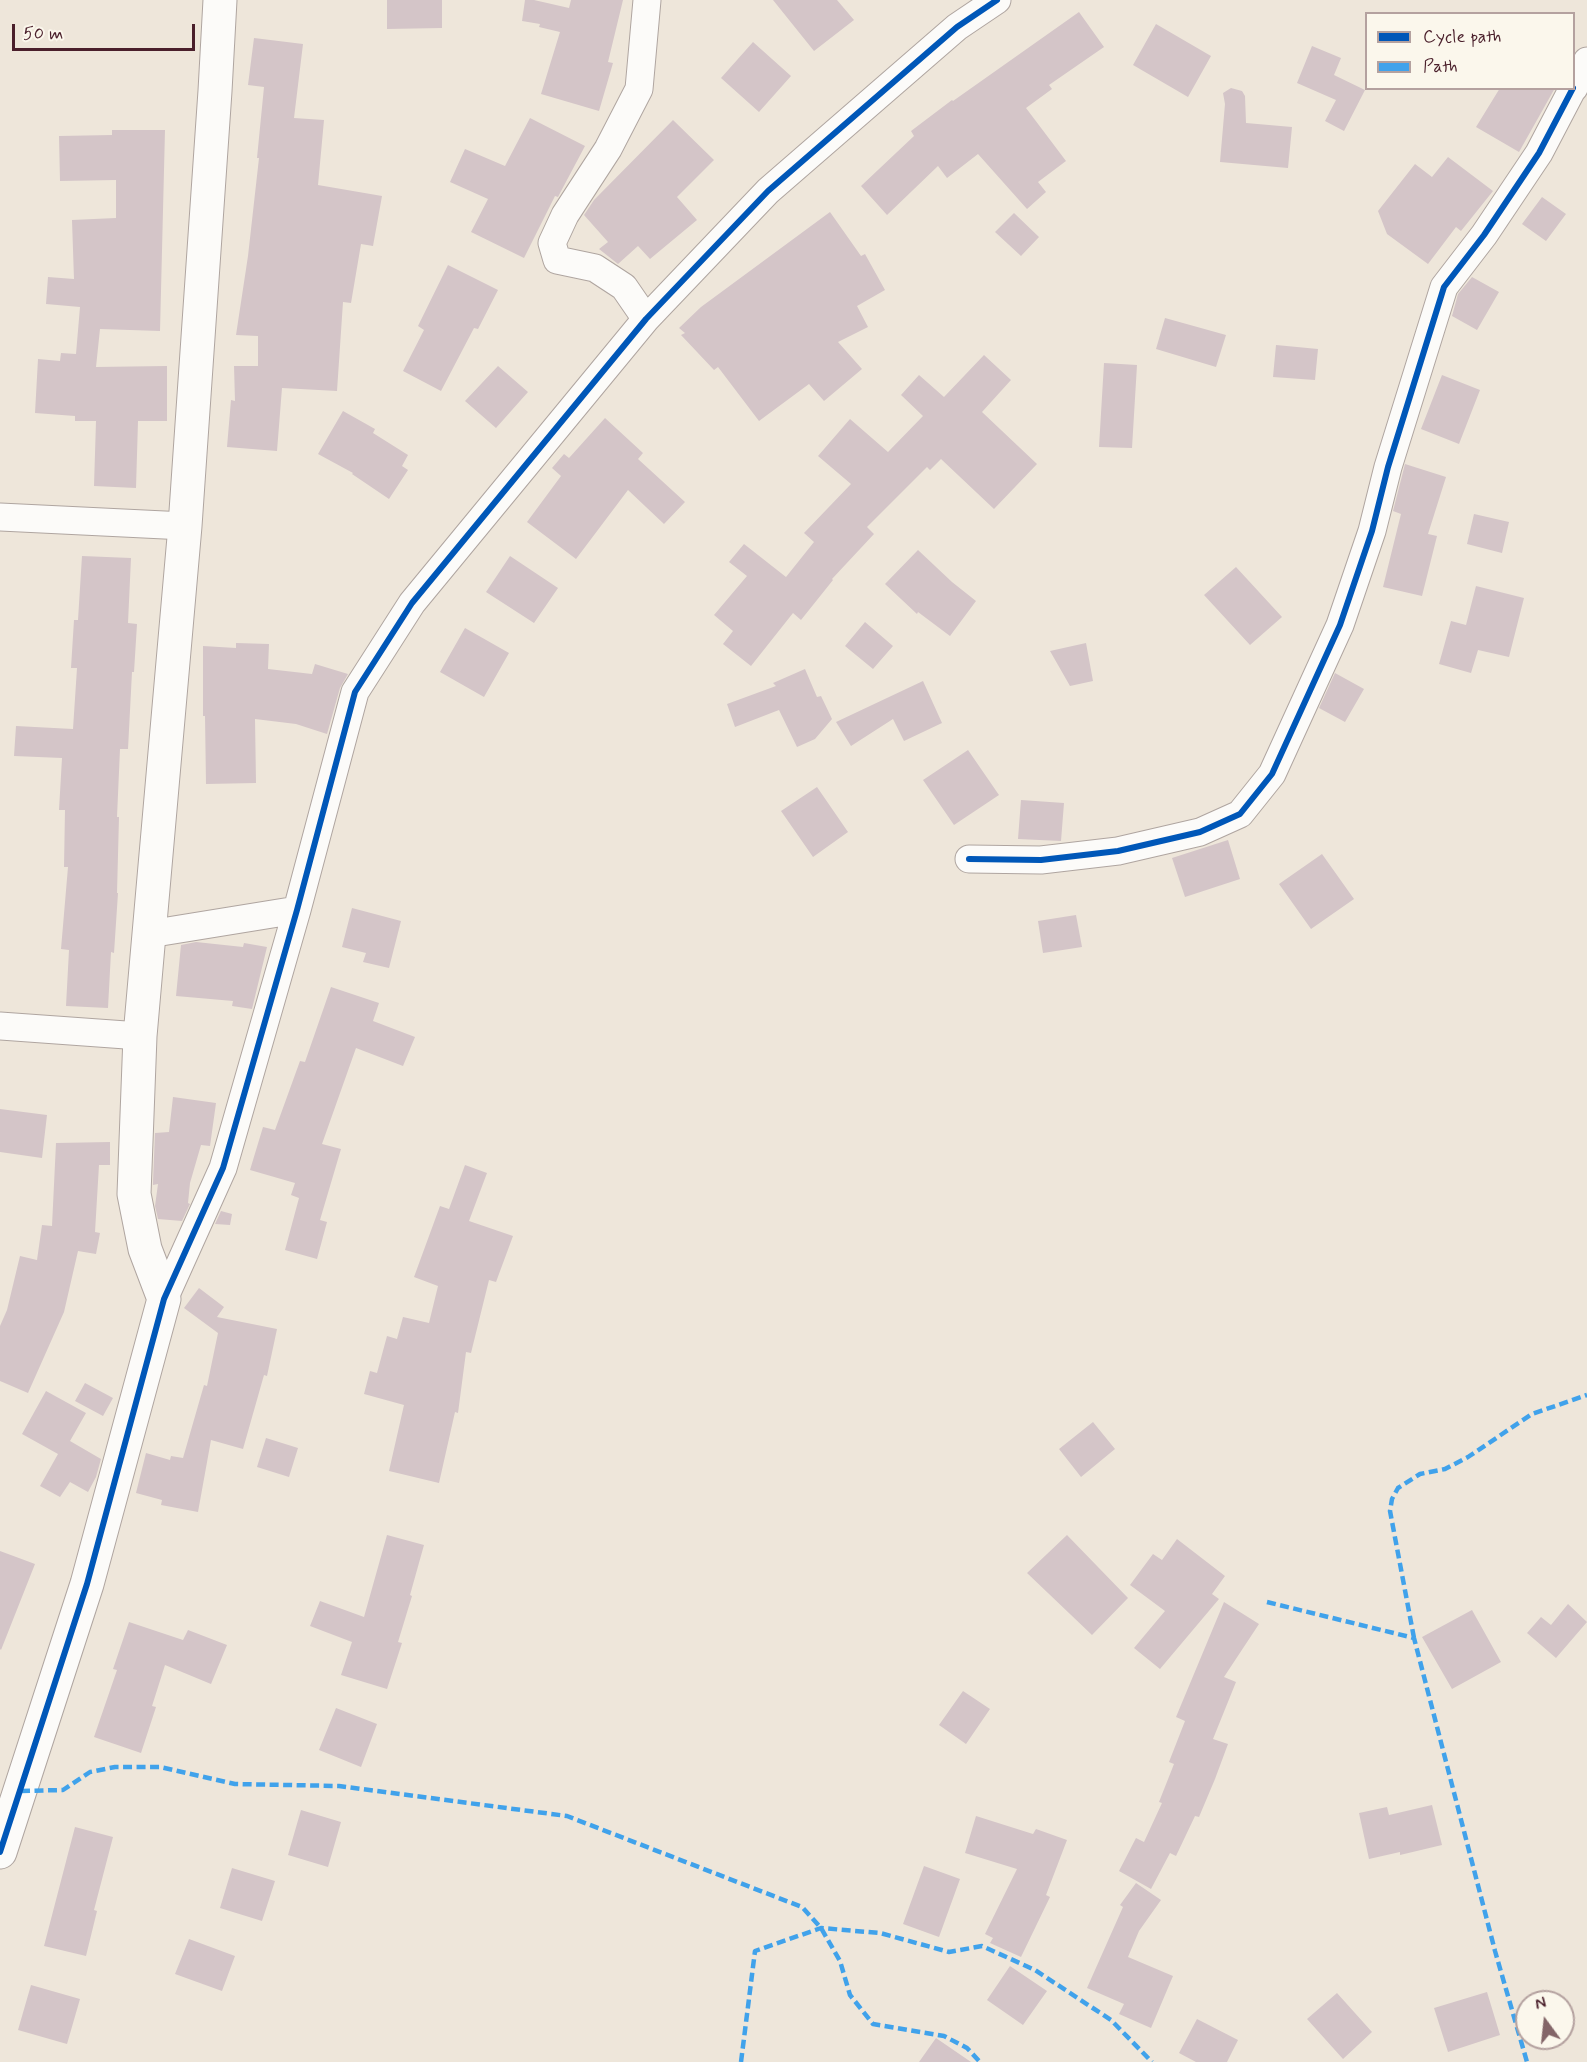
<!DOCTYPE html>
<style>
body{margin:0}
#map{position:relative;width:1587px;height:2062px;overflow:hidden;background:#eee6da;font-family:Mynerve,sans-serif}
canvas{display:block}
.legend{position:absolute;left:1365px;top:12px;width:210px;height:78px;box-sizing:border-box;background:#fbf7ec;border:2px solid #b4a19f;margin:0;padding:8px 10px;list-style:none;font-size:18px;color:#4a1f2b}
.legend li{display:flex;align-items:center;gap:12px;height:30px}
.legend b{width:30px;border:2px solid #b4a19f}
.north{position:absolute;left:1515px;top:1990px;width:60px;height:60px;box-sizing:border-box;background:#fbf7ec;border:2px solid #b4a19f;border-radius:50%;rotate:345deg;font-size:16px;font-weight:700;line-height:24px;text-align:center;color:#4a1f2b}
.north::after{content:'';display:block;margin:auto;width:21px;height:27px;background:#836568;clip-path:polygon(50% 0,100% 100%,50% 72%,0 100%)}
.scale{position:absolute;left:12px;top:24px;width:183px;height:27px;box-sizing:border-box;border:3px solid #4a1f2b;border-top:0;padding-left:8px;font-size:18px;line-height:21px;white-space:nowrap;color:#4a1f2b;-webkit-text-stroke:4px #fbf7ec;paint-order:stroke}
</style>
<div id="map">
<canvas width="1587" height="2062"></canvas>
<ul class="legend">
<li><b style="height:8px;background:#0057b8"></b>Cycle path</li>
<li><b style="height:8px;background:#40a2eb"></b>Path</li>
</ul>
<div class="north">N</div>
<div class="scale">50 m</div>
</div>
<script>
const ctx = document.querySelector('canvas').getContext('2d');
ctx.lineJoin = 'round';
function paint(path, color) {
  ctx.fillStyle = color;
  ctx.fill(path, 'evenodd');
}
function toPath(rows) {
  const path = new Path2D();
  for (const r of rows) {
    path.moveTo(r[0], r[1]);
    for (let i = 2; i < r.length; i += 2) path.lineTo(r[i], r[i + 1]);
  }
  return path;
}
function trace(path, color, width, dash) {
  ctx.strokeStyle = color;
  ctx.lineWidth = width;
  ctx.lineCap = dash ? 'butt' : 'round';
  ctx.setLineDash(dash || []);
  ctx.stroke(path);
}
const building = toPath([
 [387,0,442,0,442,28,387,29],
 [525,0,534,0,569,8,571,0,623,0,608,62,613,63,599,111,541,94,560,32,539,27,540,24,522,21],
 [773,0,837,0,854,20,814,51],
 [1079,12,1104,47,1049,85,1052,89,1026,108,1066,161,1038,182,1046,192,1027,209,978,154,947,178,938,166,887,215,861,186,914,136,911,131,952,100,953,101],
 [1156,24,1211,56,1188,97,1133,65],
 [254,38,303,44,294,118,324,120,318,185,382,196,373,246,361,244,351,303,343,302,337,391,282,388,277,451,227,447,231,400,235,401,234,366,258,366,258,336,236,335,248,256,259,158,257,158,264,87,248,85],
 [753,42,791,76,759,112,721,78],
 [1312,46,1341,58,1334,75,1365,90,1344,131,1325,121,1336,100,1297,83],
 [1231,88,1242,91,1245,96,1246,123,1292,127,1288,168,1220,162,1225,104,1223,93],
 [1500,88,1555,88,1519,152,1476,127],
 [530,118,585,146,559,195,558,197,555,196,524,258,471,232,488,199,450,182,465,149,505,166],
 [673,120,714,160,677,197,697,220,650,259,638,246,618,264,599,249,608,242,584,215,594,200],
 [112,130,165,130,160,331,100,329,96,367,167,366,167,421,138,421,136,488,94,486,96,421,75,421,75,416,35,413,38,359,60,361,61,353,76,354,80,307,46,304,48,277,74,279,72,220,116,218,116,180,60,181,59,136,112,135],
 [1448,157,1493,191,1461,231,1456,227,1428,264,1387,234,1378,211,1415,164,1432,177],
 [1542,197,1566,214,1546,241,1522,224],
 [830,212,861,256,865,254,885,290,857,306,868,327,838,342,862,369,824,401,809,384,759,421,718,367,714,370,681,335,685,333,679,328,701,307],
 [1014,213,1039,237,1021,256,995,232],
 [448,265,498,290,478,329,474,328,441,391,403,371,424,330,418,326],
 [1472,277,1499,292,1477,330,1452,316,1458,294],
 [1165,318,1226,335,1216,367,1156,349],
 [1276,345,1318,349,1315,380,1273,377],
 [984,355,1011,380,982,412,1037,464,994,509,941,459,930,470,927,467,867,527,874,534,832,579,833,580,801,620,793,613,751,666,723,644,733,631,714,615,747,576,729,562,744,544,786,577,814,542,804,533,851,484,818,456,850,419,888,452,923,416,901,395,919,375,944,397],
 [1104,363,1137,365,1132,448,1099,447],
 [498,366,528,392,496,428,465,401],
 [1442,375,1480,390,1459,444,1421,429],
 [343,411,375,429,373,433,408,455,402,466,408,470,389,499,352,474,353,473,318,454],
 [605,418,643,453,638,459,685,502,664,524,628,490,576,559,527,522,561,476,552,468,564,454,569,458],
 [1405,464,1446,477,1428,534,1437,536,1422,596,1383,587,1401,514,1393,511],
 [1474,514,1509,522,1502,553,1467,544],
 [918,550,952,582,976,601,950,636,918,612,917,614,885,584],
 [82,556,131,558,128,623,137,624,134,672,132,672,128,749,120,749,117,817,119,817,117,893,118,893,114,953,111,952,108,1008,66,1006,69,950,61,949,68,867,64,867,65,810,59,810,62,758,14,756,16,726,73,729,77,668,71,668,74,620,78,620],
 [510,556,558,588,534,623,486,592],
 [1236,567,1282,617,1250,645,1204,595],
 [1476,586,1524,598,1509,657,1478,650,1471,673,1439,664,1451,621,1466,625],
 [865,622,893,646,873,669,845,646],
 [465,628,509,653,484,697,440,672],
 [236,643,269,644,268,669,312,674,315,664,348,674,340,688,327,734,296,724,255,719,256,783,206,784,205,716,203,716,203,646,236,648],
 [1086,643,1093,681,1070,686,1050,651],
 [805,669,817,697,821,696,832,719,815,739,797,747,779,710,735,727,727,704,776,686,773,683],
 [1335,673,1364,689,1345,722,1319,708],
 [923,681,942,723,904,741,893,719,851,746,836,722],
 [968,750,999,795,954,825,923,780],
 [817,787,848,832,813,857,781,811],
 [1021,800,1064,803,1061,841,1018,839],
 [1228,840,1240,879,1185,897,1172,858],
 [1322,854,1354,899,1311,929,1279,884],
 [352,908,401,921,389,968,363,962,366,953,342,947],
 [1076,915,1082,947,1043,953,1038,921],
 [196,942,243,947,244,943,267,947,252,1009,232,1006,233,1001,176,996,181,945],
 [331,987,379,1003,373,1021,415,1037,403,1066,356,1048,322,1144,341,1149,320,1220,327,1222,317,1259,285,1250,299,1198,291,1195,295,1183,250,1170,263,1127,275,1130,300,1061,305,1062],
 [173,1097,216,1103,210,1146,201,1145,190,1183,188,1203,190,1204,182,1221,158,1219,155,1206,158,1184,153,1185,153,1182,155,1133,169,1132],
 [0,1109,47,1115,42,1158,0,1152],
 [110,1142,110,1165,99,1165,95,1232,100,1233,96,1254,78,1251,64,1312,28,1393,0,1381,0,1326,7,1310,20,1256,37,1260,42,1225,52,1226,56,1143],
 [465,1165,487,1173,469,1221,513,1236,496,1282,489,1280,471,1353,466,1352,458,1413,455,1412,439,1483,389,1471,404,1405,364,1394,370,1371,377,1373,387,1336,397,1339,403,1317,429,1323,438,1286,414,1277,440,1206,449,1209],
 [221,1211,232,1214,230,1225,215,1224],
 [199,1288,224,1307,217,1317,277,1329,267,1376,264,1375,243,1449,211,1440,198,1512,161,1505,162,1500,136,1493,146,1453,170,1460,171,1456,183,1458,204,1385,207,1386,218,1333,184,1308],
 [85,1383,113,1398,103,1416,75,1401],
 [46,1391,86,1413,70,1441,101,1459,96,1477,88,1492,70,1482,60,1497,40,1486,58,1454,22,1434],
 [1093,1422,1115,1449,1081,1477,1059,1449],
 [266,1438,298,1448,289,1477,257,1467],
 [387,1535,424,1545,410,1595,412,1596,398,1642,402,1643,387,1689,341,1675,352,1642,310,1626,320,1601,364,1617],
 [1067,1535,1128,1598,1092,1635,1027,1573],
 [1177,1539,1225,1576,1212,1594,1219,1599,1160,1669,1134,1648,1165,1611,1130,1585,1153,1554,1162,1560],
 [0,1551,35,1564,1,1650,0,1649],
 [1224,1602,1259,1624,1224,1677,1236,1682,1213,1739,1228,1744,1215,1779,1199,1817,1195,1816,1176,1856,1170,1853,1151,1889,1119,1871,1136,1838,1144,1842,1162,1803,1159,1802,1174,1764,1169,1762,1185,1721,1176,1717],
 [1568,1604,1587,1622,1556,1658,1527,1633,1541,1617,1551,1625],
 [1472,1610,1501,1662,1452,1689,1422,1637],
 [129,1622,183,1640,188,1630,227,1645,211,1684,165,1665,152,1706,156,1707,141,1753,94,1737,117,1670,113,1669],
 [963,1691,990,1709,966,1744,939,1725],
 [336,1708,377,1724,361,1767,319,1750],
 [1432,1805,1442,1845,1400,1855,1400,1852,1369,1859,1359,1813,1387,1807,1389,1815],
 [301,1810,341,1822,328,1867,288,1855],
 [976,1816,1033,1834,1036,1829,1067,1840,1046,1895,1050,1897,1021,1957,990,1943,993,1938,985,1934,1017,1869,965,1853],
 [75,1827,113,1837,94,1910,97,1911,86,1956,44,1946],
 [924,1866,960,1879,939,1937,903,1924],
 [232,1868,275,1881,262,1921,220,1908],
 [1136,1883,1161,1900,1139,1931,1128,1957,1173,1976,1151,2028,1119,2014,1124,2004,1087,1988,1123,1907,1120,1905],
 [189,1939,235,1956,222,1991,175,1974],
 [1010,1966,1047,1991,1023,2025,987,2000],
 [31,1985,80,1999,67,2044,18,2030],
 [1487,1992,1500,2035,1448,2052,1434,2008],
 [1337,1993,1372,2032,1343,2059,1307,2019],
 [1197,2019,1238,2040,1227,2062,1196,2062,1179,2053],
 [936,2038,971,2062,919,2062]
]);
const street = toPath([
 [1574,88,1587,61],
 [646,319,624,287,595,268,557,260,552,243,565,215,608,149,639,89,647,0],
 [0,517,185,526],
 [969,859,1041,860,1118,851,1200,832,1240,814,1272,774,1340,625,1372,531,1388,467,1444,287,1484,235,1539,153,1573,88],
 [149,934,297,910],
 [0,1026,140,1036],
 [164,1299,223,1168,297,910,355,692,412,603,646,319,768,191,957,27,997,0]
]);
const secondary = toPath([
 [0,1852,87,1584,164,1299,145,1249,134,1194,140,1036,185,526,215,91,220,0]
]);
const quiet = toPath([
 [1267,1602,1414,1638,1495,1951,1527,2062],
 [1414,1638,1390,1511,1392,1499,1398,1488,1420,1474,1445,1469,1468,1457,1532,1414,1587,1395],
 [21,1791,63,1790,90,1772,115,1767,160,1767,235,1784,339,1786,567,1816,802,1907,821,1928,840,1961,850,1995,873,2024,944,2036,967,2048,980,2062],
 [741,2062,755,1951,821,1928,880,1933,949,1952,982,1946,1035,1970,1111,2020,1152,2062]
]);
const cycleway = toPath([
 [969,859,1041,860,1118,851,1200,832,1240,814,1272,774,1340,625,1372,531,1388,467,1444,287,1484,235,1539,153,1573,88],
 [0,1852,87,1584,164,1299,223,1168,297,910,355,692,412,603,646,319,768,191,957,27,997,0]
]);
paint(building, '#d4c5c8');
trace(street, '#afa5a0', 29);
trace(secondary, '#afa5a0', 35);
trace(street, '#fcfbf9', 27);
trace(secondary, '#fcfbf9', 33);
trace(quiet, '#40a2eb', 4.5, [9, 4.5]);
trace(cycleway, '#0057b8', 6);
</script>
